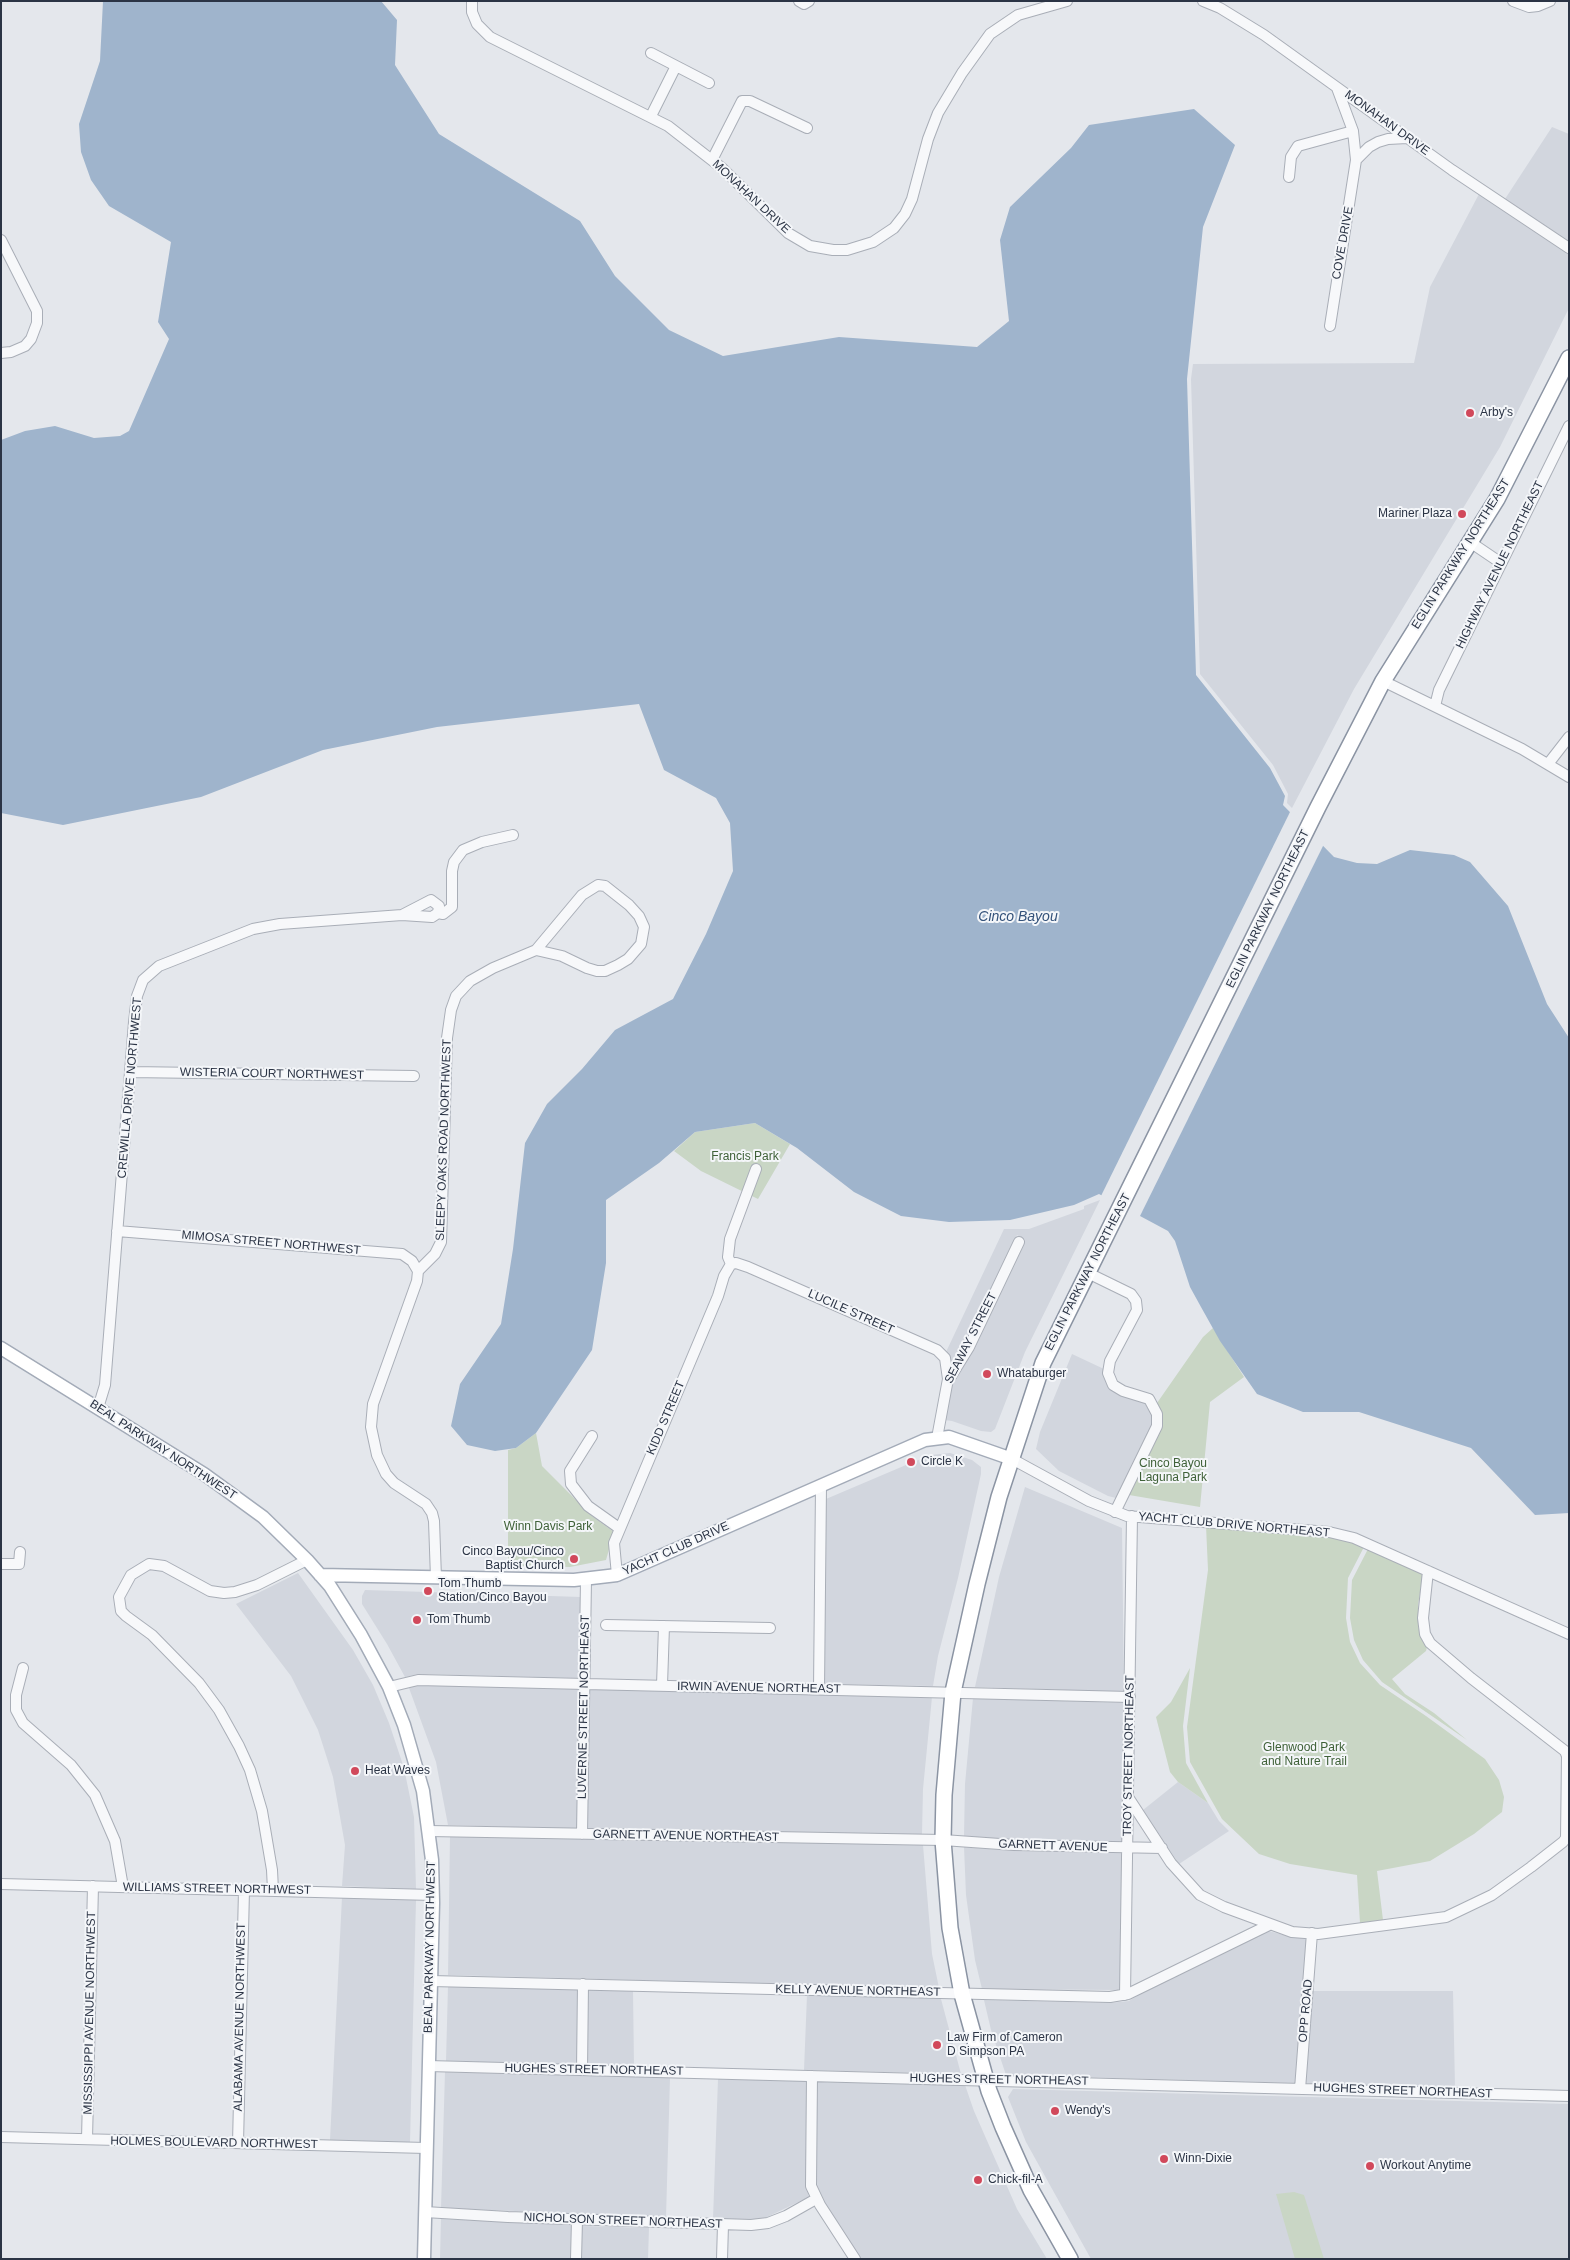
<!DOCTYPE html>
<style>
body{margin:0}
#map{position:relative;width:1570px;height:2260px;overflow:hidden;background:#e4e7ec;font-family:Helvetica,sans-serif}
canvas{display:block}
.frame{position:absolute;inset:0;border:2px solid #2b3445;pointer-events:none}
</style>
<div id="map">
<canvas width="1570" height="2260"></canvas>
<div class="frame"></div>
</div>
<script>
const ctx = document.querySelector('canvas').getContext('2d');
ctx.lineJoin = 'round';
function paint(path, color) {
  ctx.fillStyle = color;
  ctx.fill(path, 'evenodd');
}
function toPath(rows) {
  const path = new Path2D();
  for (const r of rows) {
    path.moveTo(r[0], r[1]);
    for (let i = 2; i < r.length; i += 2) path.lineTo(r[i], r[i + 1]);
  }
  return path;
}
function trace(path, color, width, dash) {
  ctx.strokeStyle = color;
  ctx.lineWidth = width;
  ctx.lineCap = dash ? 'butt' : 'round';
  ctx.setLineDash(dash || []);
  ctx.stroke(path);
}
function drawText(font, color, halo, rows, align = 'center') {
  ctx.font = font + ' Helvetica,sans-serif';
  ctx.lineWidth = 4;
  ctx.setLineDash([]);
  ctx.textBaseline = 'middle';
  ctx.strokeStyle = halo;
  ctx.fillStyle = color;
  for (const [text, x, y, turn = 0] of rows) {
    ctx.save();
    ctx.translate(x, y);
    ctx.rotate((+turn || 0) * Math.PI / 180);
    ctx.textAlign = isNaN(turn) ? turn : align;
    if (halo) ctx.strokeText(text, 0, 0);
    ctx.fillText(text, 0, 0);
    ctx.restore();
  }
}
const built = toPath([
 [1552,127,1569,134,1569,241,1505,199],
 [1479,194,1569,254,1569,308,1500,447,1354,689,1292,808,1287,803,1288,794,1273,765,1200,674,1191,379,1193,364,1414,363,1430,287],
 [1100,1200,1025,1352,995,1429,991,1432,981,1431,952,1421,944,1420,951,1386,973,1349,1025,1240,1017,1235,953,1366,946,1352,1004,1229,1029,1229,1084,1209,1084,1206],
 [1072,1354,1104,1369,1104,1375,1111,1390,1122,1396,1146,1403,1152,1416,1152,1424,1116,1498,1108,1496,1059,1471,1036,1449,1040,1432],
 [950,1453,972,1460,981,1467,981,1474,958,1578,938,1656,933,1686,824,1684,826,1499,906,1465,931,1455],
 [1025,1487,1122,1528,1124,1692,975,1687,999,1577],
 [298,1573,353,1650,373,1685,389,1723,404,1768,414,1817,416,1889,342,1886,345,1845,333,1777,318,1730,291,1676,236,1604],
 [365,1590,581,1597,579,1678,418,1674,405,1677,387,1644,362,1604,362,1596],
 [418,1685,579,1689,577,1829,448,1825,436,1762,409,1688],
 [589,1689,932,1697,923,1789,922,1834,587,1829],
 [973,1698,1124,1703,1123,1842,1014,1840,964,1836,965,1784],
 [1178,1782,1208,1803,1219,1821,1229,1831,1179,1864,1143,1810],
 [450,1836,923,1845,932,1954,939,1988,448,1975],
 [964,1847,1014,1851,1122,1853,1120,1990,982,1989,975,1960,966,1895],
 [342,1897,416,1900,410,2142,330,2140],
 [1269,1931,1291,1937,1307,1938,1295,2083,1006,2075,991,2030,984,2000,1110,2003,1129,2001,1150,1988],
 [448,1986,578,1990,577,2065,446,2061],
 [587,1990,633,1991,634,2066,587,2065],
 [1312,1991,1453,1991,1455,2087,1305,2083],
 [807,1995,941,1999,961,2074,804,2070],
 [445,2072,670,2078,666,2217,441,2208],
 [718,2079,807,2081,806,2175,809,2197,767,2217,751,2220,713,2219],
 [817,2082,965,2085,974,2111,1017,2209,1047,2259,861,2259,820,2197,816,2185],
 [1013,2089,1569,2104,1569,2259,1091,2259,1026,2142,1008,2097],
 [441,2219,572,2225,571,2259,440,2259],
 [582,2226,649,2228,648,2259,581,2259]
]);
const green = toPath([
 [755,1123,790,1144,758,1199,701,1171,674,1151,695,1132],
 [1213,1328,1244,1377,1210,1402,1200,1507,1129,1495,1152,1443,1160,1410,1157,1403,1203,1337],
 [536,1433,542,1466,592,1516,614,1532,606,1560,570,1567,508,1566,508,1450,516,1448],
 [1206,1526,1340,1537,1365,1545,1348,1578,1346,1618,1350,1642,1360,1663,1380,1685,1426,1716,1485,1759,1499,1780,1504,1797,1502,1812,1474,1834,1430,1861,1377,1871,1383,1920,1360,1923,1357,1875,1290,1864,1259,1854,1222,1819,1190,1762,1187,1727,1208,1570],
 [1368,1549,1423,1574,1418,1605,1418,1625,1421,1637,1427,1647,1426,1651,1392,1679,1405,1694,1434,1713,1467,1740,1382,1682,1363,1660,1354,1640,1350,1618,1352,1580],
 [1190,1668,1183,1726,1186,1763,1208,1803,1178,1782,1170,1772,1156,1717,1171,1702],
 [1294,2192,1304,2195,1324,2259,1295,2259,1276,2194]
]);
const water = toPath([
 [103,1,381,1,397,20,395,65,439,134,580,221,615,276,669,330,723,356,839,337,977,347,1009,321,1000,240,1010,207,1071,148,1089,125,1194,109,1235,145,1203,227,1187,379,1196,675,1270,768,1285,796,1283,805,1334,857,1357,863,1377,864,1410,850,1454,855,1470,862,1508,906,1547,1004,1569,1038,1569,1513,1535,1515,1471,1448,1359,1412,1303,1412,1257,1394,1220,1341,1201,1307,1190,1287,1175,1241,1168,1231,1099,1194,1074,1205,1010,1220,949,1222,901,1216,854,1192,797,1148,755,1123,695,1132,659,1163,606,1200,606,1263,592,1350,536,1433,516,1448,495,1451,467,1445,451,1426,460,1384,501,1324,513,1249,525,1143,547,1104,582,1069,615,1030,673,999,706,934,733,871,730,823,716,798,664,770,639,704,437,727,323,750,201,797,63,825,1,813,1,440,25,431,55,426,94,438,120,436,129,431,169,339,158,322,171,242,109,206,91,180,81,152,79,124,100,61]
]);
const pier = toPath([
 [1291,810,1324,844,1139,1218,1100,1198]
]);
const minor = toPath([
 [472,1,472,12,477,24,490,37,668,126,722,168,788,233,810,246,833,250,847,250,873,242,894,228,905,214,912,199,928,139,938,113,962,73,990,34,1018,15,1067,1],
 [799,1,804,4,809,1],
 [1203,1,1220,8,1264,35,1452,170,1569,248],
 [1513,1,1529,7,1538,6,1550,1],
 [651,53,709,83],
 [651,116,676,66],
 [712,160,742,101,750,101,807,128],
 [1356,160,1369,147,1378,142,1388,139,1407,138],
 [1289,177,1291,157,1298,146,1353,131],
 [1,240,37,311,37,323,31,339,25,346,11,352,1,353],
 [1330,326,1356,160,1353,131,1337,88],
 [1470,542,1501,563],
 [1383,681,1522,749,1569,777],
 [1435,706,1439,690,1569,426],
 [1548,764,1569,737],
 [438,913,443,914,452,907,452,871,454,862,463,850,482,842,513,835],
 [130,1072,414,1076],
 [117,1231,402,1254,412,1261,418,1271],
 [731,1264,736,1263,748,1267,937,1350,945,1358,948,1379,937,1438],
 [731,1264,728,1257,730,1239,756,1169],
 [1088,1273,1131,1294,1136,1301,1137,1310,1110,1361,1108,1373,1113,1385,1123,1391,1149,1399,1157,1414,1157,1426,1115,1512],
 [948,1381,969,1347,1019,1242],
 [98,1408,105,1385,134,1022,137,996,143,980,159,966,253,929,280,924,402,915,431,900,439,906,438,913,432,917,402,915],
 [592,1436,570,1471,571,1484,588,1506,619,1528],
 [1012,1459,1089,1501,1127,1516,1329,1532,1354,1538,1569,1634],
 [1,1564,19,1564,20,1552],
 [617,1575,614,1543,718,1296,724,1276,731,1264],
 [436,1578,434,1521,432,1513,426,1504,394,1483,386,1474,377,1455,371,1427,373,1404,417,1281,418,1271,435,1254,441,1242,447,1038,451,1010,456,996,470,981,493,968,536,950,562,956,587,968,597,971,605,971,618,965,628,959,641,944,644,927,639,916,629,905,605,886,598,885,582,895,536,950],
 [606,1625,770,1628],
 [23,1668,16,1695,16,1710,23,1723,71,1765,95,1795,115,1841,123,1887],
 [662,1685,664,1626],
 [389,1687,418,1680,1130,1697],
 [819,1689,821,1486],
 [1128,1797,1171,1863,1200,1895,1224,1907,1292,1932,1318,1934,1446,1917,1492,1895,1531,1867,1563,1842,1566,1838,1567,1756,1565,1751,1471,1678,1430,1643,1425,1634,1423,1618,1428,1571],
 [429,1831,943,1840,1014,1845,1162,1848],
 [582,1834,586,1580],
 [1,1884,433,1895],
 [273,1890,272,1870,262,1811,250,1770,239,1746,219,1710,199,1683,152,1635,126,1616,121,1611,119,1597,131,1575,149,1564,164,1566,210,1591,224,1593,235,1592,257,1585,307,1560],
 [431,1981,1110,1997,1128,1994,1269,1925],
 [1125,1995,1132,1516],
 [428,2066,1569,2096],
 [582,2070,583,1984],
 [812,2076,811,2186,820,2205,855,2259],
 [1300,2089,1312,1933],
 [1,2137,426,2148],
 [87,2139,93,1886],
 [238,2143,244,1890],
 [425,2212,508,2217,751,2225,768,2223,786,2216,816,2199],
 [576,2259,577,2220],
 [722,2259,723,2225]
]);
const major = toPath([
 [1,1348,204,1474,263,1517,307,1560,330,1586,361,1635,389,1687,404,1725,423,1791,432,1860,433,1903,424,2259],
 [320,1575,574,1580,617,1575,925,1440,949,1437,1012,1459]
]);
const highway = toPath([
 [1070,2259,1031,2190,1003,2127,989,2091,962,1994,950,1928,943,1840,944,1795,953,1692,977,1584,999,1497,1043,1363,1318,807,1383,681,1497,499,1569,358]
]);
const markers = [
 [1470,413,5,"#d1495b"],
 [1462,514,5,"#d1495b"],
 [987,1374,5,"#d1495b"],
 [911,1462,5,"#d1495b"],
 [574,1559,5,"#d1495b"],
 [428,1591,5,"#d1495b"],
 [417,1620,5,"#d1495b"],
 [355,1771,5,"#d1495b"],
 [937,2045,5,"#d1495b"],
 [1055,2111,5,"#d1495b"],
 [1164,2159,5,"#d1495b"],
 [1370,2166,5,"#d1495b"],
 [978,2180,5,"#d1495b"]
];
const streetNames = [
 ["MONAHAN DRIVE",1387,123,36],
 ["MONAHAN DRIVE",751,197,43],
 ["COVE DRIVE",1343,243,-80],
 ["EGLIN PARKWAY NORTHEAST",1461,554,-58],
 ["HIGHWAY AVENUE NORTHEAST",1500,565,-64],
 ["EGLIN PARKWAY NORTHEAST",1268,909,-64],
 ["WISTERIA COURT NORTHWEST",272,1074,1],
 ["CREWILLA DRIVE NORTHWEST",130,1088,-85],
 ["SLEEPY OAKS ROAD NORTHWEST",444,1140,-88],
 ["MIMOSA STREET NORTHWEST",271,1243,5],
 ["EGLIN PARKWAY NORTHEAST",1088,1272,-63],
 ["LUCILE STREET",851,1312,24],
 ["SEAWAY STREET",971,1338,-63],
 ["KIDD STREET",666,1418,-67],
 ["BEAL PARKWAY NORTHWEST",163,1450,33],
 ["YACHT CLUB DRIVE NORTHEAST",1234,1525,5],
 ["YACHT CLUB DRIVE",676,1549,-24],
 ["IRWIN AVENUE NORTHEAST",759,1688,1],
 ["LUVERNE STREET NORTHEAST",584,1707,-89],
 ["TROY STREET NORTHEAST",1129,1756,-89],
 ["GARNETT AVENUE NORTHEAST",686,1836,1],
 ["GARNETT AVENUE",1053,1846,2],
 ["WILLIAMS STREET NORTHWEST",217,1889,1],
 ["BEAL PARKWAY NORTHWEST",430,1947,-89],
 ["KELLY AVENUE NORTHEAST",858,1991,1],
 ["OPP ROAD",1306,2011,-85],
 ["MISSISSIPPI AVENUE NORTHWEST",90,2013,-89],
 ["ALABAMA AVENUE NORTHWEST",240,2017,-89],
 ["HUGHES STREET NORTHEAST",594,2070,1],
 ["HUGHES STREET NORTHEAST",999,2080,1],
 ["HUGHES STREET NORTHEAST",1403,2091,2],
 ["HOLMES BOULEVARD NORTHWEST",214,2143,1],
 ["NICHOLSON STREET NORTHEAST",623,2221,2]
];
const poiNames = [
 ["Arby's",1480,413],
 ["Mariner Plaza",1452,514,"right"],
 ["Whataburger",997,1374],
 ["Circle K",921,1462],
 ["Cinco Bayou/Cinco",564,1552,"right"],
 ["Baptist Church",564,1566,"right"],
 ["Tom Thumb",438,1584],
 ["Station/Cinco Bayou",438,1598],
 ["Tom Thumb",427,1620],
 ["Heat Waves",365,1771],
 ["Law Firm of Cameron",947,2038],
 ["D Simpson PA",947,2052],
 ["Wendy's",1065,2111],
 ["Winn-Dixie",1174,2159],
 ["Workout Anytime",1380,2166],
 ["Chick-fil-A",988,2180]
];
const parkNames = [
 ["Francis Park",745,1157],
 ["Cinco Bayou",1173,1464],
 ["Laguna Park",1173,1478],
 ["Winn Davis Park",548,1527],
 ["Glenwood Park",1304,1748],
 ["and Nature Trail",1304,1762]
];
const waterNames = [
 ["Cinco Bayou",1018,917]
];
paint(built, '#d2d6de');
paint(green, '#c9d6c5');
paint(water, '#9fb4cc');
paint(pier, '#e4e7ec');
trace(minor, '#a9aeb7', 12);
trace(major, '#a3abb8', 15);
trace(highway, '#8b94a3', 18);
trace(minor, '#f7f8fa', 10);
trace(major, '#fff', 12);
trace(highway, '#fff', 15);
for (const [x, y, r, color] of markers) {
  const dot = new Path2D();
  dot.arc(x, y, r, 0, 2 * Math.PI);
  ctx.fillStyle = color;
  ctx.fill(dot);
  trace(dot, '#f4f6f9', 2);
}
drawText('12px', '#2b3445', '#f4f6f9', streetNames);
drawText('12px', '#2b3445', '#f4f6f9', poiNames, 'left');
drawText('12px', '#3f6138', '#f4f6f9', parkNames);
drawText('italic 14px', '#34527a', '#f4f6f9', waterNames);
</script>
